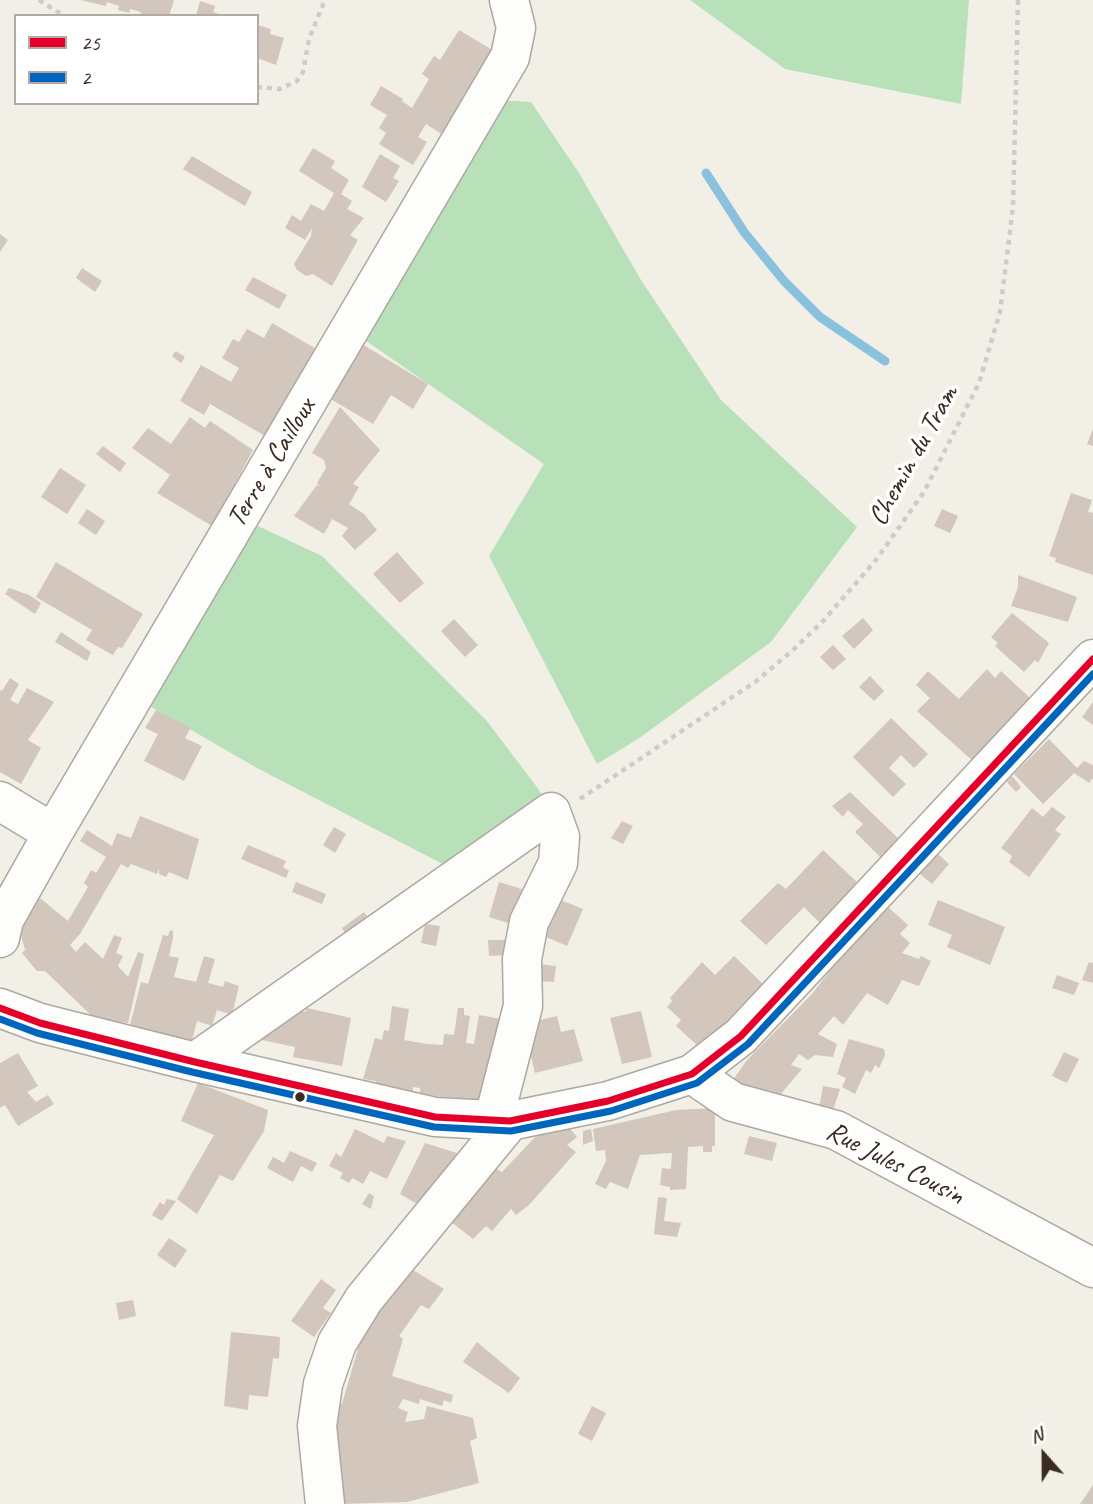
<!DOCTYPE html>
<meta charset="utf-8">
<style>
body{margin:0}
#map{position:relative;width:1093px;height:1504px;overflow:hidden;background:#f2efe6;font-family:Caveat,sans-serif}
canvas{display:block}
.legend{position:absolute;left:14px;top:14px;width:245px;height:91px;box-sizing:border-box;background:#fff;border:2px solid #b1aaa5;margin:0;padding:9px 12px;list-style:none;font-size:21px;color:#3b2a1e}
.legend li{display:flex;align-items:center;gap:14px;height:35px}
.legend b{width:35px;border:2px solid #b1aaa5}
.north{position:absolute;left:1009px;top:1420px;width:70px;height:70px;-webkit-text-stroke:5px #fff;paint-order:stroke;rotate:339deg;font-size:19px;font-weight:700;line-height:28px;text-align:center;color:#3b2a1e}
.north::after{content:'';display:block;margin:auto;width:24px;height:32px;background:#3b2a1e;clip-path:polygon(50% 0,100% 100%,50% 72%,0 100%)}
</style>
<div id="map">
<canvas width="1093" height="1504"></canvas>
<ul class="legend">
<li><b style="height:9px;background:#e4002b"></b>25</li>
<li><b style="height:9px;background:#0065bd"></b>2</li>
</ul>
<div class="north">N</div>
</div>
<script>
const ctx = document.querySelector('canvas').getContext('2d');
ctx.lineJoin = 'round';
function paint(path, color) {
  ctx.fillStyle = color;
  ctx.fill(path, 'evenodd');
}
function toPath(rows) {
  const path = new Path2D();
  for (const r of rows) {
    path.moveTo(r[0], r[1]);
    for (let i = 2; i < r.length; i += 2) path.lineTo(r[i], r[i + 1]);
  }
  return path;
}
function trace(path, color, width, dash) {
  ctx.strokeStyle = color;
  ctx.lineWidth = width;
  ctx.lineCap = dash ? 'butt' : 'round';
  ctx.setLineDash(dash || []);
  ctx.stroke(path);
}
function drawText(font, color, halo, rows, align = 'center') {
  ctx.font = font + ' Caveat,sans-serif';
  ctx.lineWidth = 7;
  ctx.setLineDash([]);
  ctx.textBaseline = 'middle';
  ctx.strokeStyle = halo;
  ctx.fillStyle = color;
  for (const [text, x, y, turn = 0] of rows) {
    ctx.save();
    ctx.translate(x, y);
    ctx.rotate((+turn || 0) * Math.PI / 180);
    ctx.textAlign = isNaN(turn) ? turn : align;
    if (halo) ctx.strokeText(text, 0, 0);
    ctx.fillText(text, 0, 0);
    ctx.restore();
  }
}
const green = toPath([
 [690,0,969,0,961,104,785,69],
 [496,100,531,102,579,173,641,280,721,400,857,527,771,642,638,739,597,764,489,556,544,464,359,336],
 [258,526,322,556,486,720,537,787,551,812,462,874,257,768,141,701]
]);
const stream = toPath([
 [706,173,744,232,784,281,820,317,885,361]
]);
const building = toPath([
 [80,0,174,0,169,16,140,16,141,12,130,9,129,13,118,10,119,6,107,2,106,6],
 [200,1,215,6,213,12,224,16,196,16],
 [257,25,271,29,270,34,284,38,276,65,257,58],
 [459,30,494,51,443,135,426,124,418,137,427,142,413,165,379,144,386,133,379,128,387,115,370,105,381,86,403,99,402,101,412,108,429,79,422,74,434,56,440,60],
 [313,148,335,161,331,168,349,180,341,194,352,201,347,209,364,218,350,235,358,240,332,286,313,274,306,276,297,270,294,264,311,236,312,228,305,240,285,228,292,215,301,221,311,204,324,211,334,193,299,171],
 [380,154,400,166,393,178,399,181,386,202,362,187],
 [192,156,252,192,245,206,183,169],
 [0,234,8,240,0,252],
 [82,268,102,281,95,292,76,278],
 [253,277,287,295,279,309,245,290],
 [272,323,318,350,267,437,210,404,204,415,180,401,201,365,231,382,239,368,222,358,233,339,239,342,247,329,264,338],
 [362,344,428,384,413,409,391,395,373,424,329,398],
 [176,351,185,357,181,363,172,356],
 [340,407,380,450,353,484,359,487,349,504,364,514,377,530,355,550,342,536,348,528,332,519,324,534,294,516,317,485,320,486,317,483,326,468,324,460,312,453],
 [190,417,205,428,210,421,253,450,212,526,157,493,170,475,132,448,148,428,171,444],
 [1093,429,1093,446,1087,444],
 [103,446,126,463,120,472,96,454],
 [60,468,86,485,67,514,41,497],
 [1071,493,1092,500,1088,512,1093,513,1093,575,1055,562,1056,558,1049,556],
 [87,509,105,521,96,535,78,523],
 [942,509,958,516,950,533,934,526],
 [397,552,424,583,400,603,373,574],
 [56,562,143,614,122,648,118,647,113,655,86,640,92,630,36,597],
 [1018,575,1077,597,1068,622,1011,606,1018,587],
 [9,588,29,595,41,603,35,614,5,594],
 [1012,613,1049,643,1038,663,1035,660,1024,672,995,646,998,643,991,637],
 [863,618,873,630,854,649,842,636],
 [454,619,478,645,465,657,441,631],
 [61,632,91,652,87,661,55,642],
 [833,645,846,659,833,670,820,657],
 [987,669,995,678,1001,671,1031,699,974,762,917,711,930,698,916,685,928,671,959,699],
 [870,676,884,691,874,701,859,687],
 [10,678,19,684,10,700,18,704,27,688,54,702,28,740,41,748,21,784,0,772,0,690,2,691],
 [1093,702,1093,725,1082,717],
 [156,710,191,728,185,738,202,746,184,781,144,761,158,734,145,728],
 [891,718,928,754,914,768,901,755,889,768,906,784,893,797,853,757],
 [1049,739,1077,768,1084,761,1093,765,1093,778,1089,783,1074,773,1043,804,1014,774],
 [1012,776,1021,787,1016,792,1007,782],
 [850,792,900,840,882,859,855,832,863,824,848,810,843,817,832,806],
 [1052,807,1066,817,1055,830,1061,834,1029,877,1009,862,1012,856,1001,848,1032,808,1043,817],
 [140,816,199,839,188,880,169,872,166,877,159,874,159,868,157,874,131,864,128,868,121,864,80,934,70,945,76,952,85,942,103,959,114,935,122,938,116,953,123,956,118,966,128,977,138,952,144,954,128,1023,94,1018,45,971,37,971,31,964,22,953,25,950,20,931,40,898,68,921,88,887,84,883,91,870,96,873,106,857,80,841,87,830,112,846,117,833,131,838],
 [622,821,633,826,623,844,611,838],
 [334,827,346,834,335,853,323,845],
 [248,845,286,861,283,867,289,871,286,878,241,859],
 [823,850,858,883,820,923,804,907,766,945,740,921,778,883,786,889],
 [938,854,949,864,932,884,920,874],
 [296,882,326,894,322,904,292,892],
 [499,882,525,890,514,925,489,917],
 [558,899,583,909,567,946,546,937],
 [938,900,1005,927,990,965,947,947,952,935,928,925],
 [888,907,908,925,900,934,910,943,902,953,919,959,921,956,931,961,919,986,902,980,888,1005,867,993,843,1025,834,1016,818,1034,837,1044,833,1057,815,1055,808,1060,799,1054,791,1065,802,1069,780,1095,769,1090,757,1106,728,1087,747,1060,812,994,842,955],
 [364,912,372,923,349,939,342,928],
 [425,924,440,926,436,946,421,943],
 [170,930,173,931,173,938,169,956,179,958,174,977,196,982,204,956,215,959,208,983,223,987,225,981,239,986,232,1015,217,1010,212,1026,197,1021,192,1041,130,1025,141,982,148,984,163,935,168,936],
 [488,940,506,940,505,955,489,956],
 [734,956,763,984,710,1040,708,1037,698,1046,676,1026,681,1020,667,1007,672,1001,670,998,702,962,715,975],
 [1089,962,1093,963,1093,983,1082,980],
 [538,964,556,966,554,982,536,981],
 [1057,975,1079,983,1074,995,1052,988],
 [392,1006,409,1009,404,1040,427,1044,443,1045,444,1034,454,1035,458,1008,464,1008,464,1015,470,1016,466,1043,474,1044,479,1015,512,1021,488,1103,420,1094,420,1088,413,1087,413,1092,376,1088,376,1081,363,1079,375,1038,382,1040,384,1030,389,1031],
 [307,1008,351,1018,342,1066,293,1057,295,1047,257,1039,297,1009,305,1012],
 [641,1011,652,1057,622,1064,610,1018],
 [557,1016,561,1032,574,1029,583,1061,535,1073,527,1040,528,1023],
 [849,1039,884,1049,885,1055,879,1068,875,1065,871,1073,866,1070,855,1094,842,1087,846,1078,837,1074],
 [1064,1052,1079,1059,1067,1083,1052,1076],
 [18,1053,38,1086,27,1092,36,1102,48,1095,54,1104,18,1126,5,1105,0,1108,0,1063],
 [198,1083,268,1110,264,1131,233,1181,220,1175,197,1214,177,1199,214,1135,181,1121],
 [823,1086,840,1089,831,1116,818,1114],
 [715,1108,715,1146,712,1146,712,1152,703,1152,703,1146,688,1147,686,1189,670,1190,670,1187,660,1185,662,1168,671,1169,672,1153,640,1155,628,1189,610,1182,606,1189,595,1184,606,1161,605,1150,596,1151,593,1129,676,1110],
 [567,1125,577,1137,567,1145,576,1152,529,1205,516,1215,511,1209,492,1231,486,1226,473,1239,450,1221,495,1168,502,1172,541,1131],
 [355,1129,384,1143,387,1136,406,1141,387,1179,370,1171,363,1184,352,1178,349,1183,340,1178,343,1173,329,1166,336,1153,341,1157],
 [591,1129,593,1141,583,1145,583,1131],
 [749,1136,777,1143,772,1161,744,1154],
 [425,1143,463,1155,426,1209,400,1194],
 [290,1151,317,1163,312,1172,301,1166,293,1182,267,1168,273,1157,284,1163],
 [369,1193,374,1196,371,1209,362,1204],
 [658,1197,667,1198,664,1221,681,1223,677,1237,654,1234],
 [167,1199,176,1201,162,1221,152,1215,160,1202,164,1205],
 [169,1238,187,1250,175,1268,157,1255],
 [408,1267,444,1289,429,1309,421,1305,399,1336,403,1339,392,1376,453,1395,451,1403,444,1400,442,1406,420,1399,419,1404,403,1399,398,1408,408,1412,405,1422,424,1419,427,1406,473,1418,477,1438,470,1441,479,1483,407,1502,340,1504,330,1402,342,1404,364,1328],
 [321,1279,336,1290,323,1308,331,1313,314,1337,291,1321],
 [133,1300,136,1316,119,1320,116,1303],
 [231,1332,280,1337,279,1359,273,1358,268,1397,249,1395,248,1410,224,1406],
 [477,1342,520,1378,509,1393,463,1362],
 [592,1406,606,1413,592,1441,578,1434],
 [1093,1485,1093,1504,1080,1504]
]);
const path = toPath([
 [39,0,64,16],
 [257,87,280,89,297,81,303,72,309,39,325,0],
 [580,799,755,682,792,651,823,621,876,560,924,492,979,383,1000,312,1013,207,1018,0]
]);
const minor = toPath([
 [0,801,53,833],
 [0,938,4,920,53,833,510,57,516,28,509,0],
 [0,1008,40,1023,195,1062,435,1117,510,1121,608,1101,692,1074,741,1036,1093,659],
 [195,1062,551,812,560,837,558,863,529,922,522,959,523,1006,493,1122],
 [692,1074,733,1102,836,1130,1093,1268],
 [325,1504,317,1426,323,1384,337,1343,364,1299,510,1121]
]);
const bus1 = toPath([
 [0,1008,40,1023,195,1062,435,1117,510,1121,608,1101,692,1074,741,1036,1093,659]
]);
const bus2 = toPath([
 [0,1019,37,1033,192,1072,434,1127,511,1131,611,1111,697,1083,748,1044,1093,674]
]);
const markers = [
 [300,1097,6,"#3b2a1e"]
];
const streetNames = [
 ["Chemin du Tram",914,456,-61],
 ["Terre à Cailloux",272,463,-59],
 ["Rue Jules Cousin",895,1164,27]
];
paint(green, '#b9e1b9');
trace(stream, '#8ac1dc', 9);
paint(building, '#d2c6bd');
trace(minor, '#ada9a2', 41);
trace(path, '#cdccc9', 4.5, [5, 5]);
trace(minor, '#fdfdfb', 38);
trace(bus1, '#e4002b', 7);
trace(bus2, '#0065bd', 7);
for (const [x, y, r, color] of markers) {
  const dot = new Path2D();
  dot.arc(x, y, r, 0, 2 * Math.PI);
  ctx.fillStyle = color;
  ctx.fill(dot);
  trace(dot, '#fff', 2.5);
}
drawText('28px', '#3b2a1e', '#fff', streetNames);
</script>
